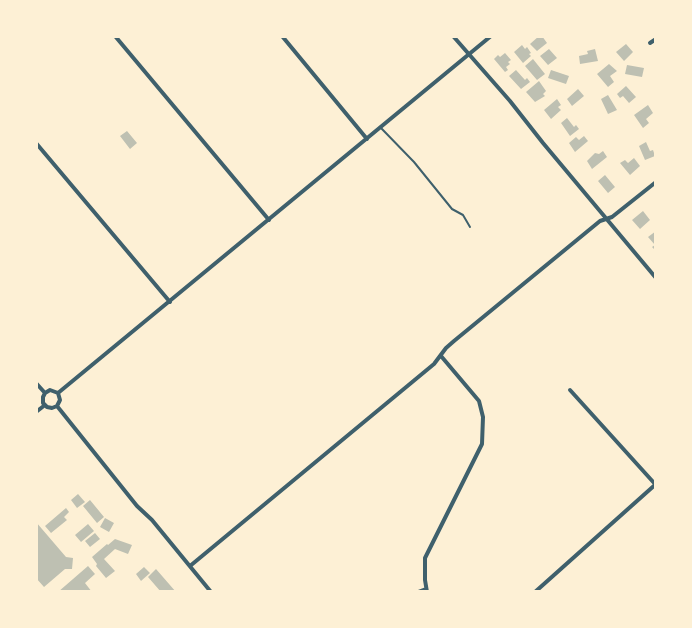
<!DOCTYPE html>
<style>
body{margin:0}
#map{position:relative;width:692px;height:628px;overflow:hidden;background:#fdf0d5;font-family:"Archivo Narrow",sans-serif}
canvas{display:block}
.frame{position:absolute;inset:0;border:38px solid #fdf0d5;pointer-events:none}
</style>
<div id="map">
<canvas width="692" height="628"></canvas>
<div class="frame"></div>
</div>
<script>
const ctx = document.querySelector('canvas').getContext('2d');
ctx.lineJoin = 'round';
function paint(path, color) {
  ctx.fillStyle = color;
  ctx.fill(path, 'evenodd');
}
function toPath(rows) {
  const path = new Path2D();
  for (const r of rows) {
    path.moveTo(r[0], r[1]);
    for (let i = 2; i < r.length; i += 2) path.lineTo(r[i], r[i + 1]);
  }
  return path;
}
function trace(path, color, width, dash) {
  ctx.strokeStyle = color;
  ctx.lineWidth = width;
  ctx.lineCap = dash ? 'butt' : 'round';
  ctx.setLineDash(dash || []);
  ctx.stroke(path);
}
const building = toPath([
 [539,36,542,36,547,43,537,51,530,44],
 [626,44,633,52,624,61,616,52],
 [522,45,525,49,527,47,531,53,529,54,531,56,523,63,514,52],
 [549,49,557,58,548,65,540,56],
 [595,49,598,61,580,64,579,56,588,54,587,51],
 [505,53,511,60,508,62,510,64,506,67,508,70,505,72,494,59,498,55,500,57],
 [533,59,545,74,537,80,525,66],
 [609,64,617,71,610,76,614,82,608,87,597,74],
 [627,65,644,68,642,77,625,74],
 [516,70,525,80,527,78,530,82,521,89,509,76],
 [551,70,569,76,566,84,548,78],
 [539,81,546,91,543,94,545,96,535,102,526,92],
 [626,86,636,97,629,103,623,96,620,98,617,94],
 [578,89,584,96,572,106,567,99],
 [608,95,617,110,608,114,601,99],
 [557,99,561,105,558,107,561,110,551,119,544,110],
 [648,105,653,113,646,119,649,123,643,128,634,115],
 [567,118,574,127,576,125,579,129,570,136,561,123],
 [127,131,137,143,130,149,120,136],
 [584,136,588,141,575,152,569,143,576,137,579,140],
 [646,142,650,151,653,150,655,156,645,160,639,146],
 [603,151,607,157,592,169,587,161,595,153,599,154],
 [634,158,640,166,630,175,620,163,625,160,628,163],
 [605,175,615,187,608,193,598,181],
 [643,211,650,220,640,229,632,220],
 [656,231,656,251,652,247,655,245,648,237],
 [78,494,85,502,77,508,71,500],
 [90,500,104,517,97,523,83,506],
 [66,508,69,512,64,517,67,520,51,533,45,526],
 [105,518,114,523,109,532,100,527],
 [36,522,66,557,73,558,72,569,65,569,44,587,36,578],
 [88,524,94,531,81,542,75,535],
 [95,533,100,539,90,547,85,541],
 [115,539,132,545,128,554,115,549,104,559,115,571,106,578,96,566,97,564,92,557,107,544,108,545],
 [88,566,95,574,85,583,92,592,77,592,76,590,74,592,58,592],
 [144,567,150,573,141,581,136,574],
 [156,569,176,592,161,592,148,577]
]);
const service = toPath([
 [381,128,414,162,452,209,463,215,470,227]
]);
const minor = toPath([
 [115,36,269,220],
 [282,36,367,139],
 [453,36,510,101,543,143,656,278],
 [650,43,656,39],
 [36,143,170,302],
 [36,383,45,393],
 [570,390,655,484],
 [58,393,491,36],
 [57,406,137,506,152,520,211,592],
 [57,406,52,408,47,407,43,403,43,397,45,393,50,390,58,393],
 [57,406,60,400,58,393],
 [36,412,45,405],
 [190,566,434,364,446,348,454,341,600,221,612,217,656,182],
 [418,592,426,589],
 [427,592,425,580,425,558,482,444,483,417,479,401,441,356],
 [535,592,656,484]
]);
paint(building, '#bec0b2');
trace(service, '#3f606c', 2);
trace(minor, '#3f606c', 4);
</script>
